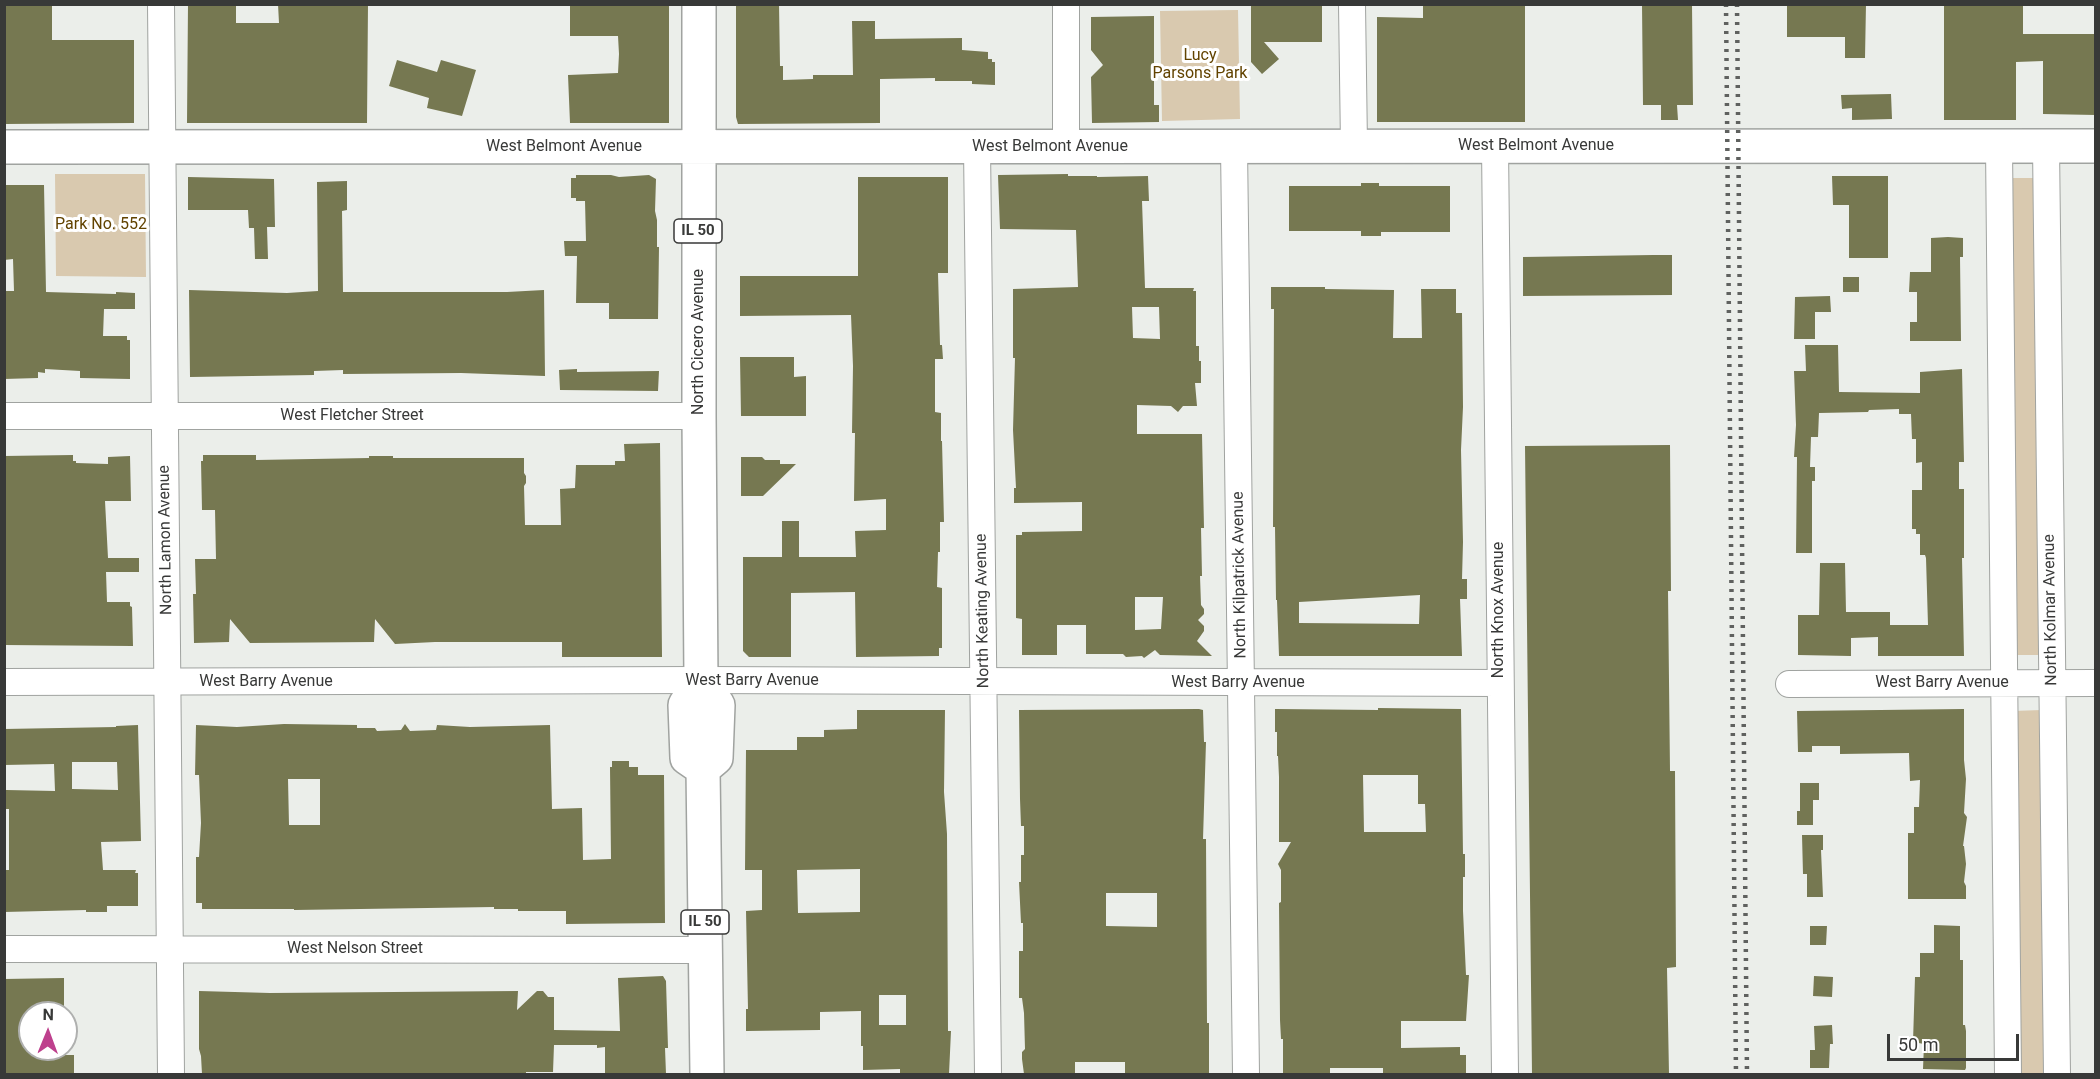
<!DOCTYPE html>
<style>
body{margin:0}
#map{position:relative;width:2100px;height:1079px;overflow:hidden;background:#ebeeea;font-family:Roboto,sans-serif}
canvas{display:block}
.frame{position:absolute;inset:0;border:6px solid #383938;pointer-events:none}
.north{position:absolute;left:18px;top:1001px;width:60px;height:60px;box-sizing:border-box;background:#fff;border:2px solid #afb0af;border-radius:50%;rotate:1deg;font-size:16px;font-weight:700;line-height:24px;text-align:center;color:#383938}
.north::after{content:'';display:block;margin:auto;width:21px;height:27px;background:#be408d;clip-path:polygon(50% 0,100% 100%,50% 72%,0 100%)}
.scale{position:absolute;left:1887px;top:1034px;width:132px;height:27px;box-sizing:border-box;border:3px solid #383938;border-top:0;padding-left:8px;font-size:18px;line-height:21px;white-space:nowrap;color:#383938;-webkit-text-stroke:4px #fff;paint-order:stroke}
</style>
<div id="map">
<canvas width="2100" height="1079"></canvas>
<div class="frame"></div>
<div class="north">N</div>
<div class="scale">50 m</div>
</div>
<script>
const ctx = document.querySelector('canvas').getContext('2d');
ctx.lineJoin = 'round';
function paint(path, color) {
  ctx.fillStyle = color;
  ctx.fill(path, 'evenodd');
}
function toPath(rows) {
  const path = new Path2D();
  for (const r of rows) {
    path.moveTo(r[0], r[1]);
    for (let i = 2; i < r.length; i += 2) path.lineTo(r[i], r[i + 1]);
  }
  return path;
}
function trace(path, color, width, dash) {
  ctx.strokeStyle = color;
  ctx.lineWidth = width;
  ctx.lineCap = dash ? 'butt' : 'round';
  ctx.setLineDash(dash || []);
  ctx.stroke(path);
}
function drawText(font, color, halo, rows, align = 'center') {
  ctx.font = font + ' Roboto,sans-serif';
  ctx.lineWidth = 6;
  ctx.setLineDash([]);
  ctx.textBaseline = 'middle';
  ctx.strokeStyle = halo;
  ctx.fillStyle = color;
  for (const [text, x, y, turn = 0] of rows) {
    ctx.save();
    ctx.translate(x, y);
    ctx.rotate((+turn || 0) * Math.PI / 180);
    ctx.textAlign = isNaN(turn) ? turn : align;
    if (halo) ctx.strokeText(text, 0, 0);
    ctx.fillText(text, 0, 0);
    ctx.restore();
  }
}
const green = toPath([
 [1238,10,1240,119,1162,121,1160,11],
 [55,174,145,174,146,277,56,276],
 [2008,178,2039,178,2042,655,2011,655],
 [2042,710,2045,1074,2014,1074,2012,711]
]);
const building = toPath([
 [5,4,52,4,52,40,134,40,134,123,4,124],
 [188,4,236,4,236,23,279,23,278,4,368,4,367,123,187,123],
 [570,4,669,4,669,123,570,123,568,75,618,73,619,54,618,36,570,36],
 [736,4,779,4,780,66,783,66,783,80,813,79,813,75,853,75,852,21,875,21,875,39,962,38,962,50,988,52,988,59,992,59,992,62,995,62,995,85,972,84,972,81,935,81,935,78,880,79,880,123,738,124,736,117],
 [1251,4,1322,4,1322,42,1264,42,1279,59,1262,74,1251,62],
 [1423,4,1525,4,1525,122,1377,122,1377,17,1423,18],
 [1642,4,1692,4,1693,105,1677,105,1678,120,1661,120,1661,105,1643,105],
 [1787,4,1866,4,1865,58,1845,58,1845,37,1787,37],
 [1944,4,2023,4,2023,34,2096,34,2096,115,2043,114,2043,61,2016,62,2016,120,1944,120],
 [1154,16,1154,105,1159,105,1159,122,1092,123,1091,77,1103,65,1091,50,1091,17],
 [397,60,437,72,441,60,476,70,462,116,427,108,429,98,389,86],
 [1891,94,1892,119,1852,120,1852,108,1842,109,1841,95],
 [1068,174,1068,176,1097,176,1097,177,1148,176,1149,201,1142,201,1145,288,1194,288,1193,291,1196,291,1196,346,1199,346,1199,361,1201,361,1201,383,1195,383,1197,406,1183,406,1178,412,1171,406,1137,405,1137,434,1202,434,1204,528,1201,528,1202,576,1200,576,1201,605,1204,609,1204,614,1198,620,1204,626,1204,631,1197,641,1212,656,1160,655,1155,650,1144,658,1142,656,1126,657,1123,654,1086,654,1086,625,1057,625,1057,655,1022,655,1022,619,1016,618,1016,535,1022,535,1022,532,1082,531,1082,502,1014,503,1014,488,1016,488,1013,430,1015,358,1013,358,1013,289,1078,287,1076,230,1000,229,998,175],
 [1132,307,1159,307,1160,339,1133,338],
 [1135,597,1163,597,1161,629,1135,630],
 [576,175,611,175,619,177,649,175,656,179,655,211,657,220,657,247,659,247,658,319,609,319,609,303,576,303,577,256,565,256,564,241,586,241,585,201,576,201,576,198,571,198,571,178,576,178],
 [1832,176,1888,176,1888,258,1849,258,1849,205,1833,205],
 [188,177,274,179,275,227,267,227,268,259,255,259,254,228,249,228,248,210,188,210],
 [858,177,948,177,948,273,938,273,940,345,942,345,943,359,935,359,935,412,941,413,941,441,942,441,944,522,940,522,940,552,938,552,937,587,942,588,942,648,939,648,939,656,856,657,855,592,791,593,791,657,749,657,743,651,743,557,782,557,782,521,799,521,799,557,856,557,855,531,886,530,886,499,854,501,855,433,852,433,853,366,851,315,740,316,740,276,858,276],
 [347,181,347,210,342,211,343,292,507,292,544,290,545,376,461,373,343,374,343,370,314,371,314,375,190,377,189,290,287,293,318,291,317,182],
 [1361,183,1379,183,1379,186,1450,186,1450,232,1381,232,1381,236,1361,236,1361,231,1289,231,1289,186,1361,186],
 [4,185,44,185,46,292,116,294,116,292,135,293,135,309,104,309,103,336,127,336,127,340,130,340,130,379,80,378,80,371,45,369,45,373,38,372,38,378,4,379,4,291,14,291,13,259,4,260],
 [1948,237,1963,238,1963,257,1960,257,1961,341,1910,341,1910,322,1917,322,1917,292,1909,292,1910,272,1931,272,1931,238],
 [1653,255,1672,255,1672,295,1523,296,1523,257],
 [1843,277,1859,277,1859,292,1843,292],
 [1271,287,1325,287,1325,289,1394,290,1393,338,1422,338,1421,289,1456,289,1456,313,1462,313,1463,407,1461,450,1463,542,1462,579,1467,579,1467,599,1460,599,1462,656,1279,656,1277,600,1276,600,1275,527,1273,527,1274,309,1271,309],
 [1420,595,1419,624,1299,623,1299,602],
 [1830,296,1831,312,1815,312,1815,339,1794,339,1795,297],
 [1805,345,1838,345,1839,392,1920,393,1920,372,1962,369,1964,462,1959,462,1959,489,1964,489,1964,558,1962,558,1964,656,1878,656,1878,637,1851,638,1851,656,1798,655,1798,615,1819,615,1820,563,1845,563,1846,612,1890,612,1890,625,1928,625,1926,558,1925,555,1920,555,1920,534,1916,534,1916,529,1912,529,1912,490,1922,490,1922,462,1916,463,1916,439,1912,439,1911,414,1899,414,1899,409,1869,410,1868,412,1819,413,1818,437,1811,437,1810,467,1815,467,1815,481,1812,481,1812,553,1796,553,1797,457,1794,457,1796,425,1794,371,1806,371],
 [740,357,794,357,794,377,806,376,806,416,741,416],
 [577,369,577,372,659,371,658,391,560,390,559,370],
 [660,443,662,657,562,657,562,642,435,642,395,644,375,619,374,642,250,643,230,619,229,642,194,643,193,594,196,594,195,559,216,559,215,510,202,510,201,461,203,461,203,455,256,455,256,460,369,458,369,456,393,456,393,458,524,458,524,473,526,476,526,483,524,486,525,525,561,525,560,489,575,488,576,465,615,465,615,461,625,461,624,444],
 [1670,445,1671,591,1668,591,1670,771,1675,771,1676,967,1667,968,1669,1074,1532,1074,1525,446],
 [73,455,73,461,76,461,76,463,108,464,108,457,130,456,131,501,105,501,108,558,139,558,139,572,106,572,107,602,130,602,130,606,132,607,133,646,4,645,4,456],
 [741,457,762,457,765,460,780,460,780,464,796,464,763,496,741,496],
 [1378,708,1461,709,1463,854,1465,854,1465,877,1463,877,1463,911,1466,975,1469,975,1466,1021,1401,1021,1401,1048,1460,1047,1460,1055,1466,1055,1466,1074,1383,1074,1383,1068,1330,1068,1330,1074,1283,1074,1283,1039,1281,1039,1280,1020,1279,903,1281,902,1281,870,1278,864,1291,842,1279,842,1279,777,1278,756,1277,756,1277,732,1275,732,1275,709,1378,710],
 [1363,775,1418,775,1418,804,1425,804,1426,832,1364,832],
 [1199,709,1203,710,1204,742,1206,742,1203,839,1206,839,1207,1023,1209,1023,1209,1074,1125,1074,1125,1062,1075,1062,1075,1074,1024,1074,1022,1059,1022,1052,1025,1049,1024,1013,1022,998,1019,998,1019,951,1023,951,1023,923,1021,923,1019,882,1021,882,1021,855,1024,855,1024,826,1021,826,1020,799,1019,710],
 [1106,893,1157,893,1157,927,1106,926],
 [1964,709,1964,760,1966,779,1964,813,1967,817,1963,846,1964,846,1966,864,1964,882,1966,886,1966,899,1908,899,1908,833,1914,833,1914,807,1919,807,1920,780,1910,781,1909,753,1840,754,1840,746,1812,746,1812,752,1798,752,1797,711],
 [857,710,945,710,944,792,947,834,948,1031,951,1031,949,1074,900,1074,900,1069,863,1070,863,1046,861,1046,861,1011,820,1012,820,1030,746,1031,746,1009,748,1009,746,911,762,910,762,870,745,870,746,750,797,750,797,737,824,737,824,730,857,729],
 [860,869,860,912,798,913,797,870],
 [879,995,906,995,906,1025,879,1025],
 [284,724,357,725,357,728,375,728,377,731,401,730,405,724,410,731,436,730,437,725,470,727,550,725,552,809,582,808,583,860,611,859,610,767,612,767,612,761,629,761,629,767,638,767,638,775,664,775,665,923,566,924,566,911,518,911,518,909,494,909,494,907,294,910,294,909,202,909,202,903,196,903,196,857,199,857,201,823,199,775,195,775,196,725,237,727],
 [288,779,320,779,320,825,289,825],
 [138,725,141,841,101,842,103,870,136,870,135,873,138,873,138,906,107,906,107,912,86,912,86,910,4,912,4,870,9,870,9,809,6,809,6,790,55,791,54,764,4,765,4,729,116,727,116,726],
 [72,762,117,762,118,790,72,789],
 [1800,783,1819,783,1819,800,1813,800,1813,825,1797,825,1797,811,1800,811],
 [1802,835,1823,835,1823,850,1821,850,1823,897,1807,897,1807,874,1803,874],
 [1934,925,1960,926,1960,960,1963,960,1963,1025,1965,1025,1966,1031,1966,1068,1965,1070,1923,1069,1924,1044,1913,1042,1915,977,1920,977,1920,953,1934,953],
 [1810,926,1827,926,1826,945,1810,945],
 [663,976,666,981,668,1048,665,1048,666,1074,605,1074,605,1047,597,1048,597,1045,554,1045,553,1072,526,1072,526,1074,202,1074,201,1056,199,1049,199,991,270,993,518,991,517,1010,537,991,543,991,548,997,554,997,554,1030,620,1031,618,978],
 [1814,976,1833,977,1832,997,1813,996],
 [64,978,64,1013,30,1013,30,1049,65,1049,65,1055,74,1055,74,1074,4,1074,4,979],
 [1832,1025,1833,1044,1830,1044,1829,1068,1810,1068,1810,1050,1815,1050,1814,1026]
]);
const minor = toPath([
 [161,4,171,1074],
 [1066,4,1066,147],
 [1352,4,1354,146],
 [1495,146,1505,1074],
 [1999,146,2008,1074],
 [2046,146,2057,1074],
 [977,147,988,1074],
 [1234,147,1246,1074],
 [4,416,699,416],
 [4,682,701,680,1500,683],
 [1789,684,2096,683],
 [4,949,705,950]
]);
const major = toPath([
 [699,4,699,416,701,680,685,705,687,758,703,769],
 [4,147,2096,146],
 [701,680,718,705,716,758,703,769],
 [703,769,707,1074]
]);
const rail = toPath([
 [1726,4,1736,1074],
 [1737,4,1747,1074]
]);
const shields = [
 [698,231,48],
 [705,922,48]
];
const shieldNames = [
 ["IL 50",698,231],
 ["IL 50",705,922]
];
const parkNames = [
 ["Lucy",1200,56],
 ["Parsons Park",1200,74],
 ["Park No. 552",101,225]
];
const streetNames = [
 ["West Belmont Avenue",1536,146],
 ["West Belmont Avenue",564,147],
 ["West Belmont Avenue",1050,147],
 ["North Cicero Avenue",699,342,-90],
 ["West Fletcher Street",352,416],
 ["North Lamon Avenue",166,540,-91],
 ["North Kilpatrick Avenue",1240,575,-91],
 ["North Knox Avenue",1499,610,-90],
 ["North Kolmar Avenue",2051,610,-91],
 ["North Keating Avenue",983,611,-91],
 ["West Barry Avenue",752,681],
 ["West Barry Avenue",266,682],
 ["West Barry Avenue",1238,683],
 ["West Barry Avenue",1942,683],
 ["West Nelson Street",355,949]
];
paint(green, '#d9c9af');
paint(building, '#767851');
trace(minor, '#a0a3a0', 28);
trace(major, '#a0a3a0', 36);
trace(minor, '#fff', 26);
trace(major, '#fff', 33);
trace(rail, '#5f615f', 4.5, [3, 6]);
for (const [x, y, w] of shields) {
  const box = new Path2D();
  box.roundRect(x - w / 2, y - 12, w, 24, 4.5);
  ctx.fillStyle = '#fff';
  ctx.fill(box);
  trace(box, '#383938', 1.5);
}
drawText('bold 15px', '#383938', null, shieldNames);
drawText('16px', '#624300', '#fff', parkNames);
drawText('16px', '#383938', '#fff', streetNames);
</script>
